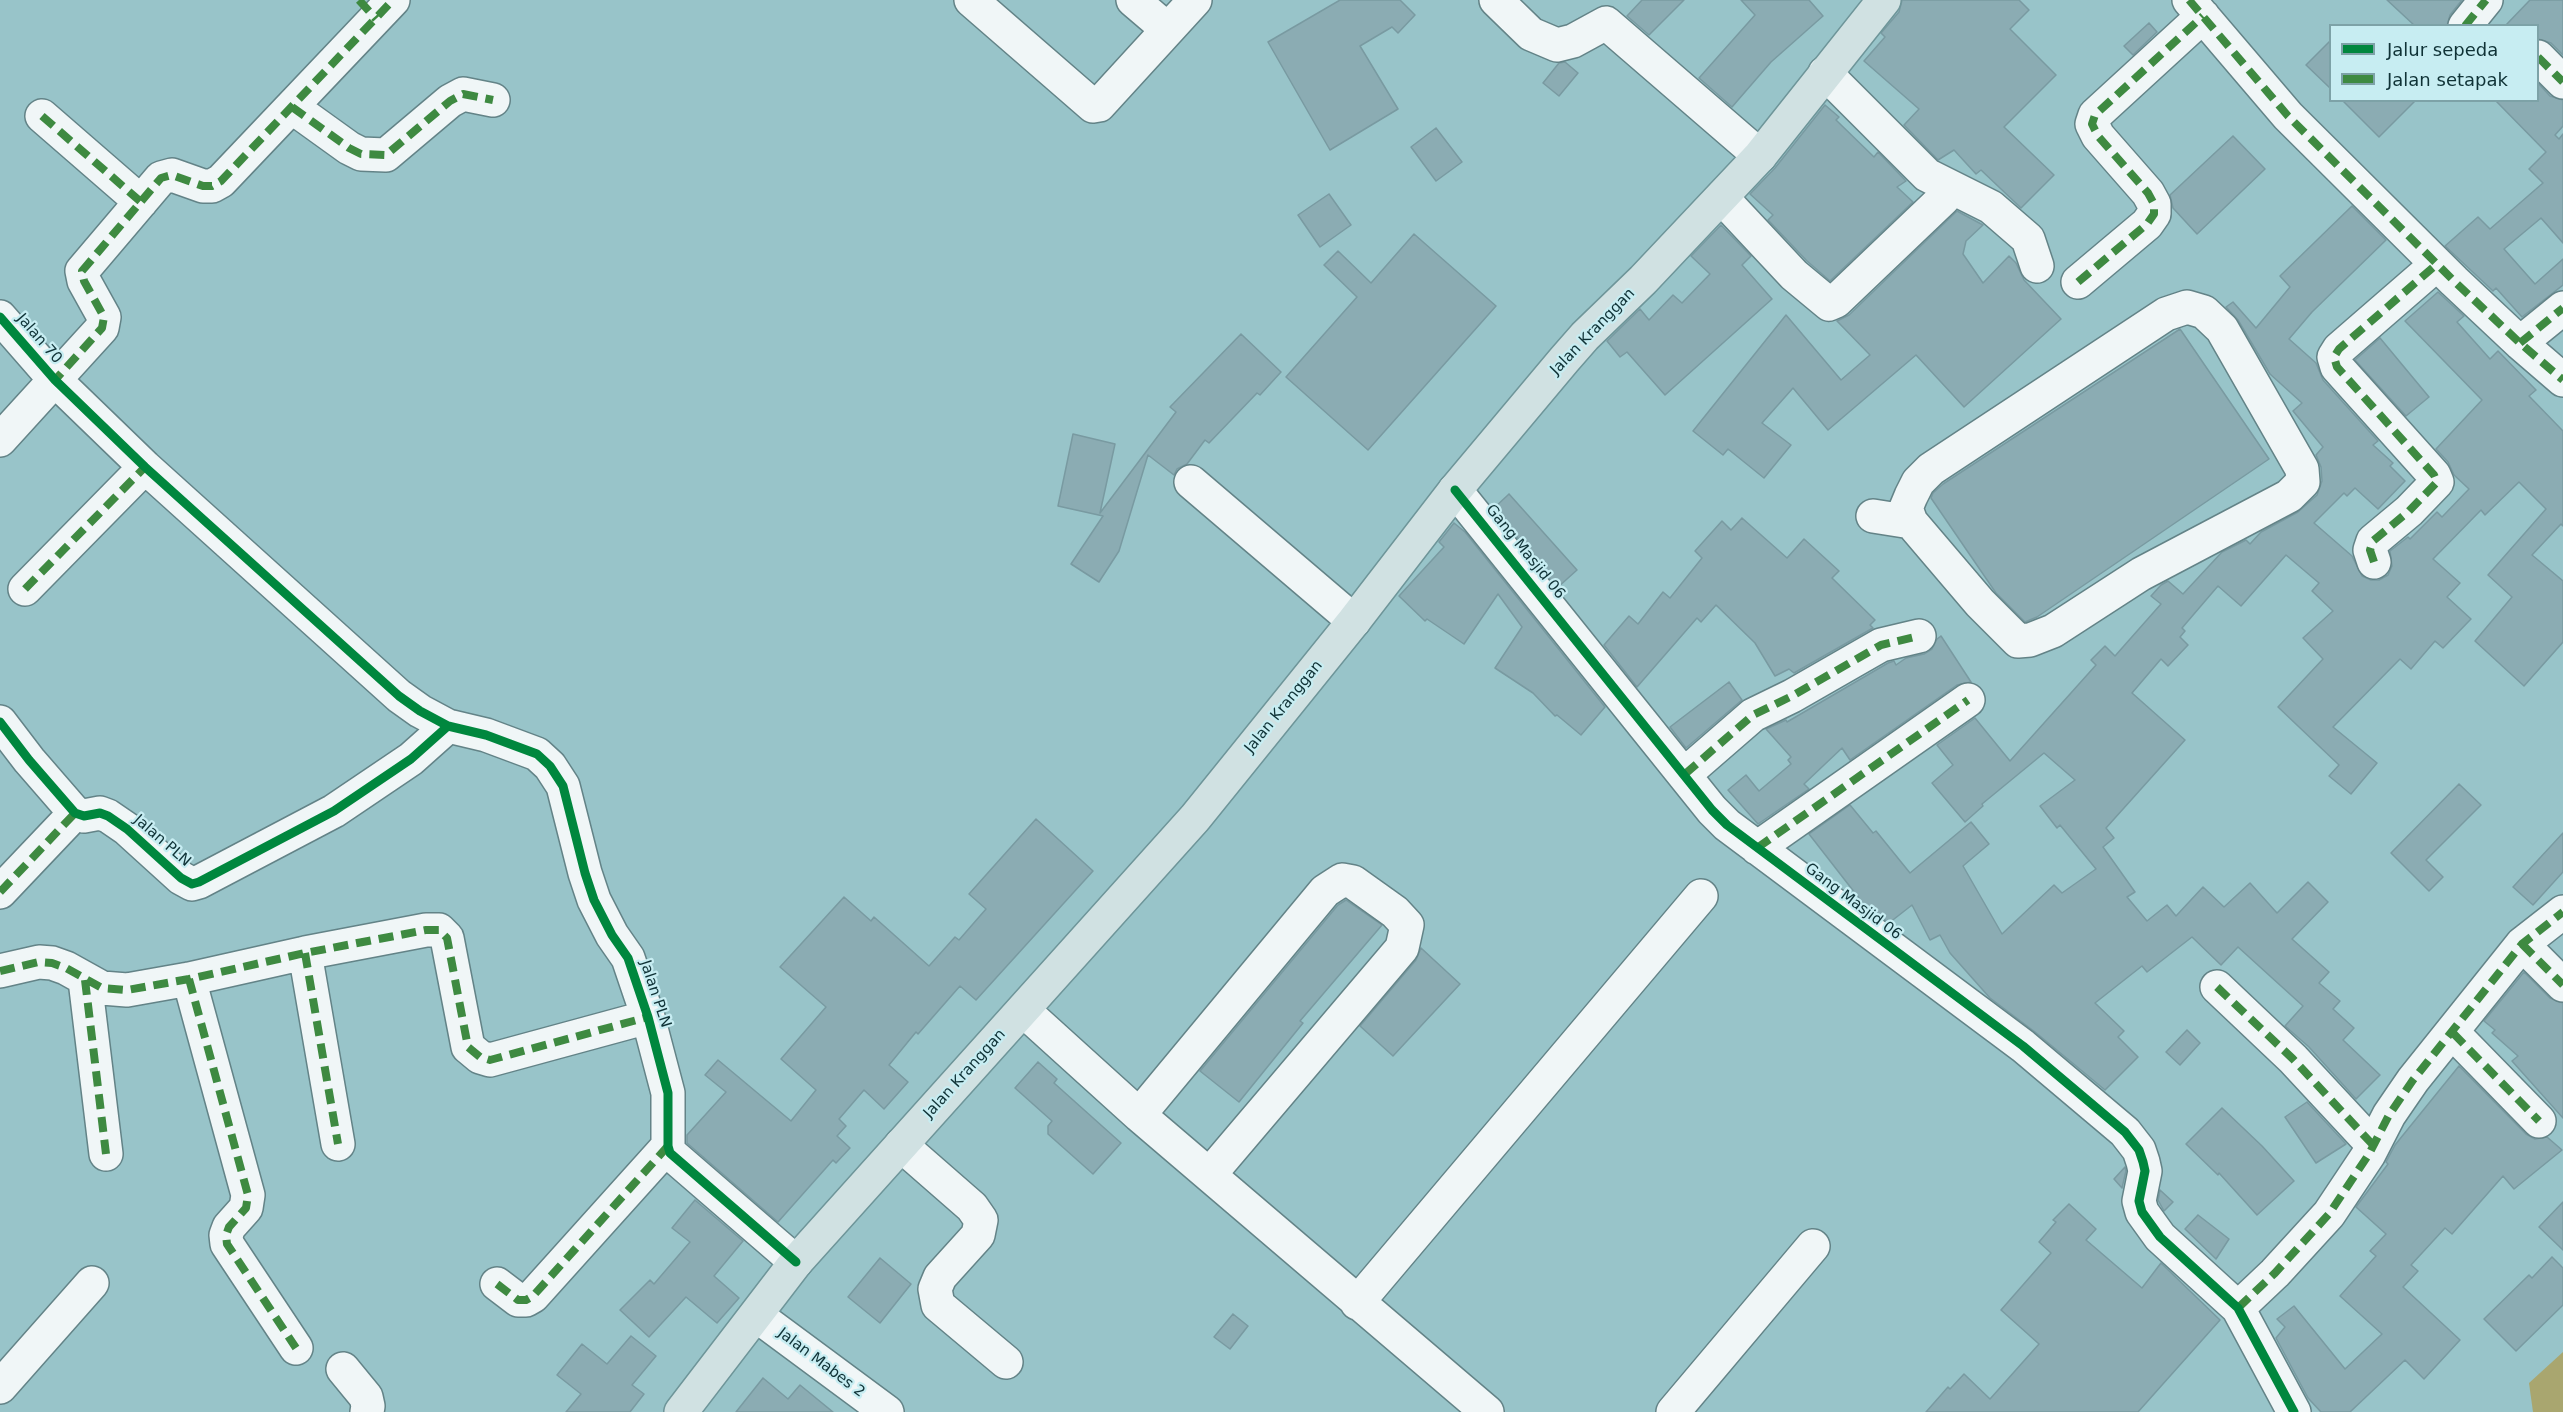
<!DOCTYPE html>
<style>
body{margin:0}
#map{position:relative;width:2563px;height:1412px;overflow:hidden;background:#98c4c9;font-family:"DejaVu Sans",sans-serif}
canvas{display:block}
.legend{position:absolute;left:2329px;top:24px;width:210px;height:78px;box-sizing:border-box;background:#c7edf2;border:2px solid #7da2a7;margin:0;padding:8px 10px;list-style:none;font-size:18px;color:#0f3236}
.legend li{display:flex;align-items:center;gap:12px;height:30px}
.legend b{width:30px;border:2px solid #7da2a7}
</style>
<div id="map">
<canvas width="2563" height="1412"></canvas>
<ul class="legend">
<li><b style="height:8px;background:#00873e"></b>Jalur sepeda</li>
<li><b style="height:8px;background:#3e8a41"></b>Jalan setapak</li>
</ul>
</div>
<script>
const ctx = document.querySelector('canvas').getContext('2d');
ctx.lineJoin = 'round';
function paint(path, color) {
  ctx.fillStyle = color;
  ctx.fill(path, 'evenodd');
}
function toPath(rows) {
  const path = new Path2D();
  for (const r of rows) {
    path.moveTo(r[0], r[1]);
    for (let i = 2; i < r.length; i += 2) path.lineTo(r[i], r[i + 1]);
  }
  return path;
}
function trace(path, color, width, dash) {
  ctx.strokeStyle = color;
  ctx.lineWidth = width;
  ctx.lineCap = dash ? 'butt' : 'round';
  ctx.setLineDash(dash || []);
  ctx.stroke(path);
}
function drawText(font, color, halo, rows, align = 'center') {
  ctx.font = font + ' "DejaVu Sans",sans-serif';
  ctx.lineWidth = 4.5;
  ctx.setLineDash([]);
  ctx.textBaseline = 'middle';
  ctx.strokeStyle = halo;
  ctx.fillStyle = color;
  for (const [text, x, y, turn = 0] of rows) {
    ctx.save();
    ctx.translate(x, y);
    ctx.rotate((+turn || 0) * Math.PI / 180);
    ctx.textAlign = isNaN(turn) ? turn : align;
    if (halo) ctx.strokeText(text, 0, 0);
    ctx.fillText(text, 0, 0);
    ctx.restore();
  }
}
const green = toPath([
 [2563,1352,2563,1412,2533,1412,2529,1383]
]);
const building = toPath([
 [1340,0,1400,0,1415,15,1398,33,1392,27,1360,46,1398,109,1330,150,1268,42,1340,0],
 [1642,0,1684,0,1649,35,1627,16,1642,0],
 [1741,0,1809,0,1823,16,1771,62,1732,107,1699,78,1755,15,1741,0],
 [1902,0,2019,0,2029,10,2010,29,2056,75,2004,127,2054,175,2021,208,1981,170,1976,174,1954,150,1938,160,1904,125,1919,109,1864,61,1885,37,1881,33,1899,12,1902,0],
 [2387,0,2462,0,2450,15,2447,26,2415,26,2387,0],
 [2530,0,2563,0,2563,55,2551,43,2538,39,2538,26,2505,26,2530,0],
 [2149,23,2157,32,2133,55,2124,46,2149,23],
 [2331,40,2331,89,2306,65,2331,40],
 [1565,62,1578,73,1559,96,1543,83,1559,63,1565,62],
 [2538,83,2550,96,2563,100,2563,126,2555,135,2559,139,2563,134,2563,243,2541,218,2504,249,2535,284,2563,259,2563,285,2522,317,2496,288,2493,291,2445,246,2478,217,2490,229,2543,183,2529,169,2546,152,2495,100,2538,100,2538,83],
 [2342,100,2416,100,2379,137,2342,100],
 [1825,105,1839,117,1836,120,1874,157,1878,152,1906,181,1897,187,1913,202,1830,281,1807,261,1768,220,1773,215,1750,194,1775,168,1825,105],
 [1436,128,1462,162,1436,181,1411,147,1436,128],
 [2233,136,2265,169,2197,234,2173,208,2170,195,2233,136],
 [1329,194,1351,225,1320,247,1298,215,1329,194],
 [2352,206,2386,240,2312,312,2289,339,2316,363,2323,380,2378,441,2373,445,2393,463,2390,466,2405,481,2378,509,2355,488,2347,496,2344,493,2314,523,2352,556,2362,576,2371,580,2379,580,2388,575,2392,566,2390,551,2408,537,2410,539,2437,512,2442,517,2469,489,2454,475,2448,462,2436,449,2482,400,2405,321,2438,292,2464,316,2457,322,2490,359,2498,351,2536,390,2529,396,2563,431,2563,526,2561,524,2532,555,2563,581,2563,642,2524,686,2475,641,2512,597,2488,575,2546,509,2519,482,2485,515,2481,510,2433,559,2460,583,2447,597,2471,619,2443,648,2435,641,2411,669,2400,659,2333,727,2377,763,2351,794,2329,776,2339,765,2278,707,2323,659,2303,638,2333,611,2312,591,2319,583,2286,555,2241,606,2218,586,2182,628,2185,631,2180,637,2188,645,2168,666,2161,659,2132,693,2185,740,2106,828,2114,838,2103,847,2135,892,2127,897,2147,921,2167,905,2176,916,2203,887,2224,907,2250,883,2277,913,2308,882,2328,902,2292,939,2329,972,2319,983,2340,1001,2333,1009,2354,1028,2343,1040,2380,1075,2356,1099,2309,1047,2285,1026,2303,1006,2238,947,2221,965,2192,937,2147,972,2142,966,2095,1003,2124,1031,2118,1037,2138,1057,2105,1090,2035,1032,1990,998,1950,953,1940,935,1930,940,1912,905,1889,923,1862,902,1809,834,1850,805,1873,833,1876,831,1910,873,1971,822,1989,844,1963,866,2002,934,2054,885,2062,893,2096,869,2060,825,2057,828,2040,806,2075,780,2044,753,1982,804,1983,806,1965,822,1932,783,1953,765,1937,745,1975,718,2010,761,2096,665,2091,660,2105,646,2115,656,2161,604,2151,596,2161,585,2168,581,2183,594,2222,552,2246,540,2250,544,2261,532,2298,512,2317,495,2322,481,2321,467,2316,455,2323,447,2293,411,2302,403,2270,374,2238,320,2226,307,2233,302,2256,328,2290,287,2280,276,2352,206],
 [1957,211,1983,225,1966,241,1963,254,1983,283,2009,256,2016,263,2024,280,2061,319,1964,407,1916,355,1828,430,1793,388,1762,423,1791,445,1764,478,1728,449,1723,455,1693,431,1786,315,1841,380,1870,355,1837,321,1849,315,1957,211],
 [1721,225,1751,256,1742,265,1772,299,1665,395,1627,352,1620,357,1607,341,1640,309,1649,320,1673,295,1682,303,1710,274,1691,256,1721,225],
 [1414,234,1496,306,1368,450,1286,377,1357,297,1324,265,1338,251,1371,283,1414,234],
 [2180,329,2269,459,2037,617,2025,622,1996,593,1931,498,1933,493,1943,484,2180,329],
 [1241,334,1281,372,1260,395,1257,393,1209,443,1205,440,1187,464,1177,469,1174,475,1148,455,1119,551,1099,582,1071,564,1103,516,1058,506,1073,434,1115,444,1100,513,1176,412,1170,407,1241,334],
 [2380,338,2429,397,2406,416,2355,360,2380,338],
 [1509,494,1577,570,1557,588,1494,508,1509,494],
 [1742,518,1787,558,1804,539,1839,571,1832,578,1875,620,1870,625,1873,628,1794,673,1789,669,1775,676,1755,643,1716,605,1701,622,1697,618,1637,687,1604,645,1629,616,1638,624,1663,592,1670,598,1702,558,1695,551,1722,521,1731,530,1742,518],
 [1454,523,1465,532,1605,707,1581,735,1557,715,1555,716,1533,693,1495,668,1522,627,1498,594,1464,644,1427,619,1425,621,1399,596,1444,547,1439,542,1454,523],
 [1941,636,1971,682,1957,685,1850,760,1842,748,1804,784,1809,789,1758,824,1728,790,1746,775,1759,791,1791,764,1788,760,1791,757,1766,729,1786,720,1787,722,1888,663,1894,661,1896,665,1906,658,1924,654,1932,649,1937,639,1941,636],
 [1729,682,1742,700,1686,748,1670,727,1729,682],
 [2459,784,2481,805,2426,860,2443,877,2429,891,2391,853,2459,784],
 [1036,819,1093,871,976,1000,960,986,918,1034,916,1032,889,1065,908,1082,884,1109,864,1090,839,1119,846,1126,837,1136,850,1148,836,1163,833,1160,778,1222,687,1143,687,1135,726,1092,705,1075,718,1060,791,1121,816,1090,781,1059,826,1007,780,967,844,897,871,921,874,917,929,966,955,937,959,940,986,909,969,894,1036,819],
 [2563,833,2563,872,2533,905,2513,887,2563,833],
 [1346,900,1382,925,1300,1021,1303,1023,1239,1102,1200,1071,1338,905,1346,900],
 [1421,948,1460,984,1393,1056,1360,1026,1416,960,1421,948],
 [2524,972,2550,998,2563,1003,2563,1118,2512,1061,2518,1056,2492,1033,2495,1030,2484,1021,2524,972],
 [2187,1030,2200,1043,2180,1065,2166,1052,2187,1030],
 [1038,1062,1057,1079,1054,1083,1121,1143,1093,1174,1048,1134,1048,1126,1052,1121,1015,1088,1038,1062],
 [2459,1066,2526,1134,2535,1139,2547,1137,2562,1150,2514,1189,2503,1176,2452,1234,2445,1228,2411,1265,2418,1271,2403,1287,2460,1340,2424,1379,2405,1360,2350,1412,2321,1412,2308,1398,2276,1338,2285,1327,2277,1319,2294,1306,2345,1369,2382,1334,2340,1296,2376,1256,2370,1251,2386,1234,2356,1207,2388,1164,2386,1162,2395,1145,2459,1066],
 [2307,1102,2346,1144,2316,1163,2285,1117,2307,1102],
 [2222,1108,2262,1146,2294,1181,2257,1215,2219,1173,2218,1175,2186,1144,2222,1108],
 [2125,1167,2126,1171,2122,1188,2114,1179,2125,1167],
 [2160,1190,2173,1202,2164,1211,2158,1200,2160,1190],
 [695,1200,743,1241,714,1276,739,1298,717,1323,686,1297,649,1337,620,1310,650,1280,654,1284,690,1242,672,1228,695,1200],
 [2563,1202,2563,1250,2539,1227,2563,1202],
 [2069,1204,2096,1229,2086,1240,2142,1288,2161,1263,2220,1320,2138,1412,1926,1412,1948,1387,1950,1389,1964,1374,1990,1399,2039,1344,2001,1310,2051,1253,2039,1242,2056,1222,2053,1220,2069,1204],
 [2198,1215,2229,1239,2216,1259,2185,1229,2198,1215],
 [2552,1257,2563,1268,2563,1305,2516,1351,2484,1319,2529,1275,2532,1278,2552,1257],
 [880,1258,911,1284,880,1323,848,1297,880,1258],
 [1233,1314,1248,1326,1230,1349,1214,1337,1233,1314],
 [631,1336,656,1356,632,1385,644,1394,630,1412,566,1412,581,1394,557,1375,582,1344,607,1364,631,1336],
 [763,1378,788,1399,800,1385,833,1412,736,1412,763,1378]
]);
const minor = toPath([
 [971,0,1093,106,1099,105,1195,0],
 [1133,0,1167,29],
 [1496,0,1531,34,1557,45,1573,41,1606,23,1760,156],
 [2189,0,2288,116,2454,281,2520,343,2563,380],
 [2465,26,2486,0],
 [2538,57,2563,82],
 [1825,73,1927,175,1991,207,2028,239,2037,266],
 [292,107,349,148,361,154,386,155,450,101,463,94,493,100],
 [42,116,141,202],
 [1722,198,1794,275,1829,304,1836,301,1943,199],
 [2078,282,2147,224,2154,214,2154,204,2148,193,2098,136,2092,124,2095,115,2203,16],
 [0,317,55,380,145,467,399,696,420,711,448,726,486,735,537,754,550,766,563,786,585,873,594,900,612,935,628,958,648,1017,668,1093,668,1146,670,1153,796,1262],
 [2520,343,2563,308],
 [0,440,102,328,104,317,84,281,82,271,161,178,172,175,203,186,212,186,221,181,393,0],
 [1191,482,1354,621],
 [1455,490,1712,810,1727,825,2023,1046,2125,1132,2139,1150,2143,1162,2145,1171,2139,1201,2142,1212,2160,1237,2238,1308,2294,1412],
 [1873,516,1911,522,1980,603,2018,641,2030,640,2053,631,2141,574,2289,496,2303,482,2302,469,2222,329,2204,312,2187,307,2166,314,1931,469,1918,482,1911,496,1906,508,1911,522],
 [2374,562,2370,550,2373,541,2409,511,2437,482,2434,475,2337,367,2334,357,2339,349,2437,264],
 [25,589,145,467],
 [0,722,29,760,75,813,84,816,100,813,108,816,127,829,181,878,192,884,199,882,334,811,411,759,448,726],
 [1685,774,1753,715,1792,696,1881,645,1919,636],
 [1757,848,1968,700],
 [0,892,75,813],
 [2522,944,2563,985],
 [305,953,338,1144],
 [0,971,39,962,52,963,66,968,102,988,127,990,189,979,305,953,426,930,439,930,447,938,468,1047,480,1057,490,1060,648,1017],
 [189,979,248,1195,246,1208,229,1227,226,1235,227,1244,296,1348],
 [85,980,106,1154],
 [2217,987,2293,1059,2373,1145],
 [1023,1010,1139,1115,1487,1412],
 [2453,1033,2539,1121],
 [1139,1115,1325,891,1342,880,1353,882,1395,912,1407,925,1402,948,1210,1174],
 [901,1145,972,1207,981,1220,978,1235,940,1277,935,1289,938,1305,1006,1362],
 [497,1284,518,1300,526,1300,533,1296,668,1146],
 [1357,1303,1701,896],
 [2238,1308,2275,1273,2329,1214,2369,1154,2389,1115,2413,1080,2522,944,2563,912],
 [756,1315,887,1412],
 [343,1369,366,1397,368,1406,367,1412],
 [0,1387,92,1283],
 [1673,1412,1813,1246]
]);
const major = toPath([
 [681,1412,796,1262,1195,818,1354,621,1455,490,1564,360,1585,336,1643,280,1760,156,1884,0]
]);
const quiet = toPath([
 [359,0,376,19],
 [2189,0,2288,116,2454,281,2520,343,2563,380],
 [2465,26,2486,0],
 [2538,57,2563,82],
 [292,107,349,148,361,154,386,155,450,101,463,94,493,100],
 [42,116,141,202],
 [2078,282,2147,224,2154,214,2154,204,2148,193,2098,136,2092,124,2095,115,2203,16],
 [2520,343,2563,308],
 [59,384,55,380,102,328,104,317,84,281,82,271,161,178,172,175,203,186,212,186,221,181,393,0],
 [2374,562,2370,550,2373,541,2409,511,2437,482,2434,475,2337,367,2334,357,2339,349,2437,264],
 [25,589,145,467],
 [1685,774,1753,715,1792,696,1881,645,1919,636],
 [1757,848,1968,700],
 [0,892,75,813],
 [2522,944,2563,985],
 [305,953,338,1144],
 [0,971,39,962,52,963,66,968,102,988,127,990,189,979,305,953,426,930,439,930,447,938,468,1047,480,1057,490,1060,648,1017],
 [189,979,248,1195,246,1208,229,1227,226,1235,227,1244,296,1348],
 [85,980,106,1154],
 [2217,987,2293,1059,2373,1145],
 [2453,1033,2539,1121],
 [497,1284,518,1300,526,1300,533,1296,668,1146],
 [2238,1308,2275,1273,2329,1214,2369,1154,2389,1115,2413,1080,2522,944,2563,912]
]);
const cycleway = toPath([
 [0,317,55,380,145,467,399,696,420,711,448,726,486,735,537,754,550,766,563,786,585,873,594,900,612,935,628,958,648,1017,668,1093,668,1146,670,1153,796,1262],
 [1455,490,1712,810,1727,825,2023,1046,2125,1132,2139,1150,2143,1162,2145,1171,2139,1201,2142,1212,2160,1237,2238,1308,2294,1412],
 [0,722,29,760,75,813,84,816,100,813,108,816,127,829,181,878,192,884,199,882,334,811,411,759,448,726]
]);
const streetNames = [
 ["Jalan Kranggan",1593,332,-46],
 ["Jalan 70",39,339,49],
 ["Gang Masjid 06",1525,552,51],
 ["Jalan Kranggan",1284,707,-51],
 ["Jalan PLN",162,841,41],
 ["Gang Masjid 06",1853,902,37],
 ["Jalan PLN",655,994,72],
 ["Jalan Kranggan",965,1074,-48],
 ["Jalan Mabes 2",821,1363,37]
];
paint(green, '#a9a66f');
paint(building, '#8bacb3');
trace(building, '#799aa1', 1.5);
trace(minor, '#638387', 36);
trace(major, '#6e9599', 36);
trace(minor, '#f0f6f7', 33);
trace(major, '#d0e1e2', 33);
trace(quiet, '#3e8a41', 8, [15, 8]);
trace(cycleway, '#00873e', 9);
drawText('15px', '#0f3236', '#c7edf2', streetNames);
</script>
